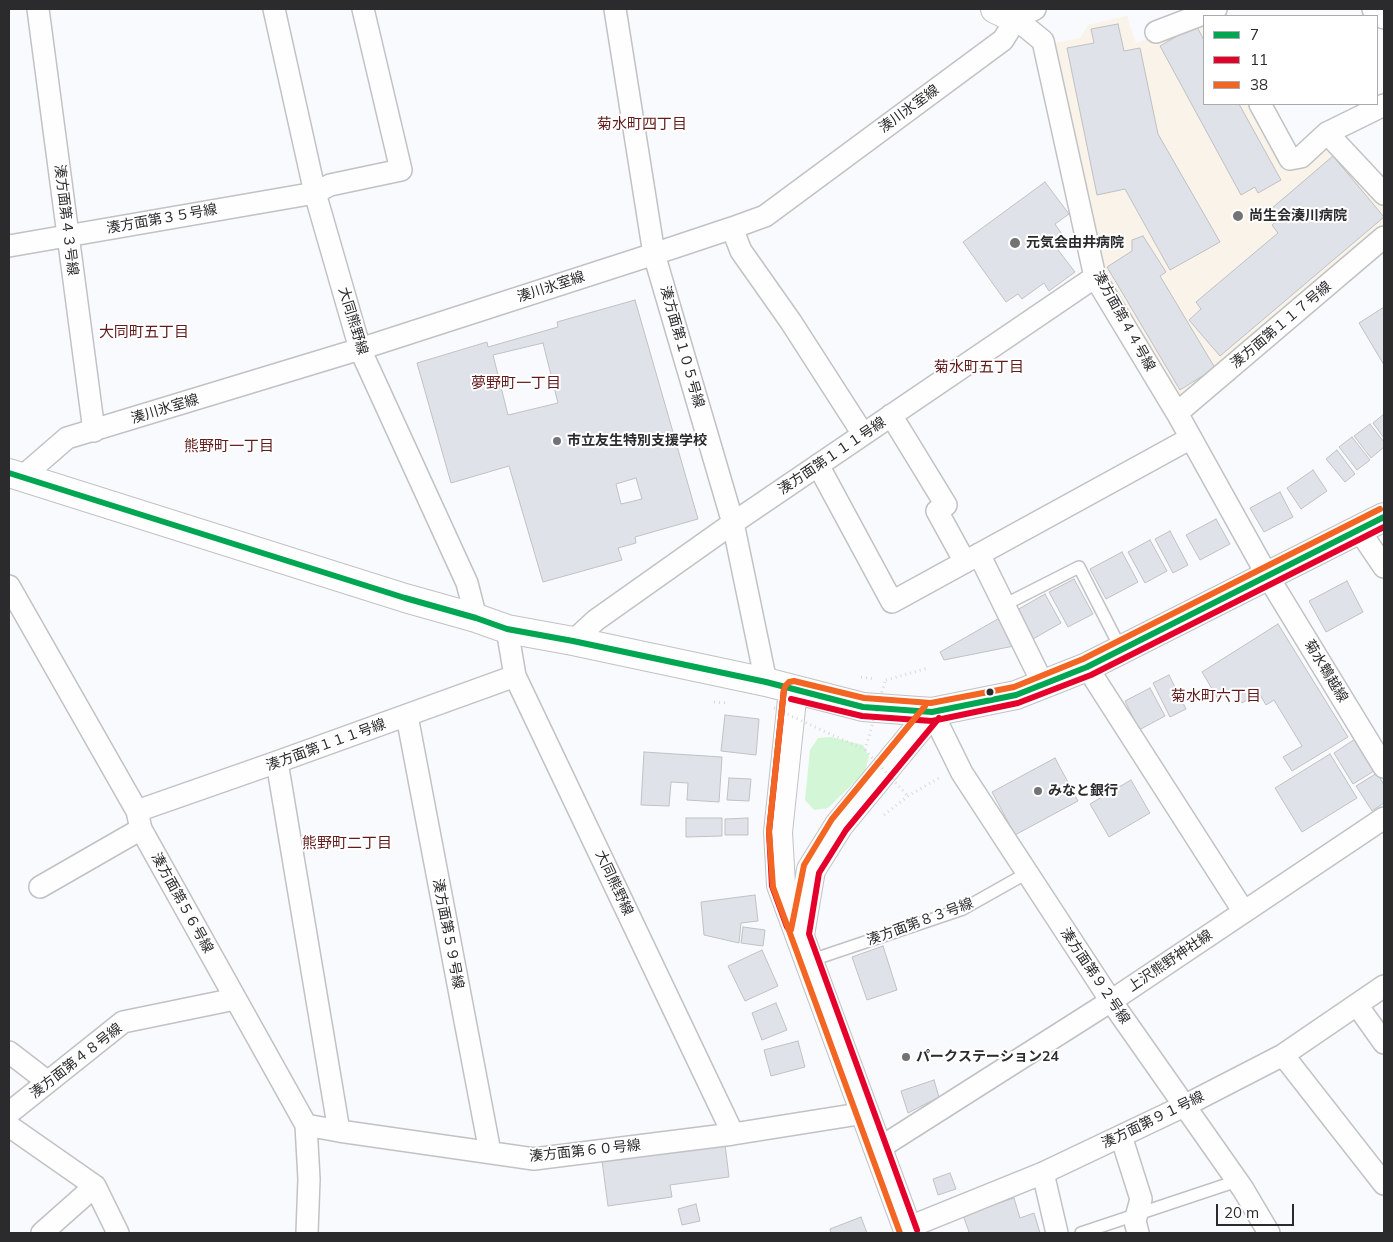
<!DOCTYPE html>
<meta charset="utf-8">
<style>
body{margin:0}
#map{position:relative;width:1393px;height:1242px;overflow:hidden;background:#f9fafd;font-family:Mulish,sans-serif}
canvas{display:block}
.frame{position:absolute;inset:0;border:10px solid #2b2b2d;pointer-events:none}
.legend{position:absolute;left:1203px;top:15px;width:175px;height:90px;box-sizing:border-box;background:#fff;border:1px solid #aaaaab;margin:0;padding:6px 9px;list-style:none;font-size:15px;color:#2b2b2d}
.legend li{display:flex;align-items:center;gap:10px;height:25px}
.legend b{width:25px;border:1px solid #aaaaab}
.scale{position:absolute;left:1216px;top:1204px;width:78px;height:22px;box-sizing:border-box;border:2px solid #2b2b2d;border-top:0;padding-left:6px;font-size:15px;line-height:18px;white-space:nowrap;color:#2b2b2d;-webkit-text-stroke:4px #fff;paint-order:stroke}
</style>
<div id="map">
<canvas width="1393" height="1242"></canvas>
<div class="frame"></div>
<ul class="legend">
<li><b style="height:6px;background:#00a651"></b>7</li>
<li><b style="height:6px;background:#e4002b"></b>11</li>
<li><b style="height:6px;background:#f26522"></b>38</li>
</ul>
<div class="scale">20 m</div>
</div>
<script>
const ctx = document.querySelector('canvas').getContext('2d');
ctx.lineJoin = 'round';
function paint(path, color) {
  ctx.fillStyle = color;
  ctx.fill(path, 'evenodd');
}
function toPath(rows) {
  const path = new Path2D();
  for (const r of rows) {
    path.moveTo(r[0], r[1]);
    for (let i = 2; i < r.length; i += 2) path.lineTo(r[i], r[i + 1]);
  }
  return path;
}
function trace(path, color, width, dash) {
  ctx.strokeStyle = color;
  ctx.lineWidth = width;
  ctx.lineCap = dash ? 'butt' : 'round';
  ctx.setLineDash(dash || []);
  ctx.stroke(path);
}
function drawText(font, color, halo, rows, align = 'center') {
  ctx.font = font + ' Mulish,"Noto Sans JP",sans-serif';
  ctx.lineWidth = 4;
  ctx.setLineDash([]);
  ctx.textBaseline = 'middle';
  ctx.strokeStyle = halo;
  ctx.fillStyle = color;
  for (const [text, x, y, turn = 0] of rows) {
    ctx.save();
    ctx.translate(x, y);
    ctx.rotate((+turn || 0) * Math.PI / 180);
    ctx.textAlign = isNaN(turn) ? turn : align;
    if (halo) ctx.strokeText(text, 0, 0);
    ctx.fillText(text, 0, 0);
    ctx.restore();
  }
}
const medical = toPath([
 [1127,16,1136,43,1204,18,1204,104,1254,104,1290,170,1328,145,1384,205,1384,227,1180,399,1105,273,1055,43,1080,38,1088,25]
]);
const green = toPath([
 [831,737,863,745,869,756,865,772,828,808,814,810,805,800,810,750,818,738]
]);
const building = toPath([
 [1118,24,1124,51,1140,48,1158,134,1220,242,1170,270,1125,189,1097,195,1067,48,1094,43,1091,29,1118,24],
 [1196,25,1204,40,1204,104,1239,104,1281,180,1258,193,1255,187,1241,195,1160,46,1196,25],
 [1333,156,1384,217,1220,356,1189,320,1201,309,1196,302,1278,233,1272,225,1279,219,1271,209,1333,156],
 [1045,182,1069,214,1055,224,1068,243,1058,250,1075,272,1049,291,1044,283,1022,299,1018,294,1006,302,963,242,1045,182],
 [1143,236,1166,272,1160,276,1215,368,1180,390,1107,267,1132,251,1132,240,1143,236],
 [635,300,698,519,635,537,636,543,618,548,622,560,543,582,509,466,451,483,417,363,487,342,488,347,558,327,557,322,635,300],
 [543,343,558,403,508,415,493,355,543,343],
 [636,478,642,499,621,504,616,484,636,478],
 [1384,307,1384,365,1359,323,1384,307],
 [1384,414,1384,438,1373,423,1384,414],
 [1370,424,1384,442,1384,447,1371,458,1354,436,1370,424],
 [1352,437,1370,460,1357,470,1339,447,1352,437],
 [1337,450,1355,474,1345,482,1326,459,1337,450],
 [1313,470,1327,491,1301,509,1287,488,1313,470],
 [1280,492,1293,517,1264,532,1250,508,1280,492],
 [1216,519,1230,544,1200,560,1186,535,1216,519],
 [1170,531,1188,565,1173,573,1155,539,1170,531],
 [1150,540,1167,571,1145,583,1128,552,1150,540],
 [1122,552,1138,582,1106,599,1090,569,1122,552],
 [1074,579,1093,614,1068,627,1049,592,1074,579],
 [1347,581,1363,612,1326,632,1309,601,1347,581],
 [1045,594,1061,623,1033,639,1017,610,1045,594],
 [1003,616,1019,645,944,660,940,652,1003,616],
 [1278,624,1348,737,1292,771,1283,757,1302,746,1274,700,1266,705,1259,693,1242,703,1234,689,1218,699,1202,672,1278,624],
 [1169,675,1186,709,1170,717,1153,683,1169,675],
 [1150,688,1165,716,1139,730,1125,701,1150,688],
 [725,715,759,719,756,755,721,751,725,715],
 [1355,739,1374,771,1353,784,1334,753,1355,739],
 [644,752,722,757,719,802,687,800,688,783,671,782,669,806,641,805,644,752],
 [1330,754,1357,798,1302,832,1275,788,1330,754],
 [1055,758,1078,801,1015,835,992,792,1055,758],
 [1377,773,1384,785,1384,803,1372,811,1356,786,1377,773],
 [729,778,751,779,749,801,727,800,729,778],
 [1131,780,1150,813,1109,837,1090,804,1131,780],
 [686,818,722,818,722,836,686,837,686,818],
 [748,818,748,835,725,835,725,819,748,818],
 [755,895,758,921,741,923,739,943,704,935,701,902,755,895],
 [743,927,765,930,763,946,741,943,743,927],
 [883,946,897,990,867,1000,852,957,883,946],
 [762,950,778,986,745,1001,728,966,762,950],
 [776,1003,787,1030,762,1040,752,1013,776,1003],
 [798,1041,805,1067,771,1076,764,1050,798,1041],
 [934,1080,939,1097,908,1113,901,1091,934,1080],
 [725,1144,729,1177,670,1185,672,1197,608,1206,602,1161,725,1144],
 [950,1173,956,1189,938,1195,933,1179,950,1173],
 [1014,1198,1020,1218,1034,1213,1040,1233,966,1233,969,1232,963,1215,1014,1198],
 [696,1204,700,1221,682,1225,678,1209,696,1204],
 [861,1217,867,1233,831,1233,830,1229,861,1217]
]);
const path = toPath([
 [861,677,875,679],
 [886,680,928,668],
 [714,702,727,703],
 [884,815,908,796,939,778]
]);
const lane = toPath([
 [1004,605,1079,567,1121,649],
 [809,961,963,909,1027,873],
 [1081,1233,1237,1181]
]);
const street = toPath([
 [38,9,94,431],
 [274,9,315,193,360,349,467,583,476,618],
 [615,9,654,254,733,523,766,682],
 [1373,9,1384,18],
 [1016,19,1043,41,1095,277,1177,413,1267,575,1384,767],
 [1156,32,1216,9],
 [1260,104,1290,159,1301,157,1327,133,1384,105],
 [1327,133,1384,194],
 [732,228,741,251,791,322,863,434],
 [9,246,315,193,330,185,401,170,363,9],
 [1177,413,1384,237],
 [891,415,946,505,937,511,965,562],
 [818,465,892,602,1191,438],
 [22,477,67,438,360,349,654,254,732,228,765,216,1003,40,1016,19,1035,9],
 [1359,530,1384,567],
 [979,554,1043,684],
 [9,586,137,811,141,829,306,1125,309,1179,307,1233],
 [507,629,515,676,733,1134],
 [573,641,596,620,733,523,1095,277],
 [1087,667,1244,912],
 [932,712,962,773,1111,1001,1243,1189,1269,1233],
 [407,716,490,1152],
 [277,762,339,1131],
 [137,811,277,762,515,676],
 [40,887,141,829],
 [1357,1005,1384,1043],
 [9,1052,48,1082],
 [1283,1055,1384,1184],
 [9,1113,123,1022,235,999],
 [306,1125,339,1131,534,1159,733,1134,865,1113],
 [9,1126,95,1186,118,1233],
 [1121,1136,1141,1199,1135,1221,1138,1233],
 [878,1149,1111,1001,1384,818],
 [1043,1173,1057,1233],
 [907,1228,1043,1173,1184,1106,1283,1055,1384,986],
 [42,1233,95,1186]
]);
const secondary = toPath([
 [995,9,1016,19],
 [932,712,1016,695,1087,667,1384,517]
]);
const primary = toPath([
 [9,473,405,598,476,618,507,629,573,641,766,682,863,707,932,712],
 [793,690,778,832,781,885,909,1233],
 [800,935,811,870,839,825,932,712]
]);
const pathBridge = toPath([
 [774,708,865,750,908,796],
 [865,750,885,681]
]);
const bus1 = toPath([
 [9,473,405,598,476,618,507,629,573,641,766,682,863,707,932,712,1016,695,1087,667,1384,517]
]);
const bus2 = toPath([
 [784,689,769,832,772,886,787,927],
 [791,699,862,716,932,721,1018,703,1091,675,1384,527],
 [917,1230,809,934,819,873,846,830,939,718]
]);
const bus3 = toPath([
 [791,930,804,865,832,819,925,706],
 [900,1233,773,887,769,831,784,689,786,685,789,682,794,681,864,698,931,703,1014,687,1083,659,1380,509]
]);
const markers = [
 [1238,216,6,"#737376"],
 [1015,243,6,"#737376"],
 [557,441,5,"#737376"],
 [990,692,4.5,"#2b2b2d"],
 [1038,791,5,"#737376"],
 [906,1057,5,"#737376"]
];
const streetNames = [
 ["湊川氷室線",909,109,-36],
 ["湊方面第３５号線",162,219,-10],
 ["湊方面第４３号線",66,220,83],
 ["湊川氷室線",551,287,-18],
 ["大同熊野線",353,321,73],
 ["湊方面第４４号線",1124,321,61],
 ["湊方面第１１７号線",1281,325,-40],
 ["湊方面第１０５号線",682,347,74],
 ["湊川氷室線",165,409,-17],
 ["湊方面第１１１号線",832,456,-34],
 ["菊水鵯越線",1326,671,59],
 ["湊方面第１１１号線",326,745,-20],
 ["大同熊野線",614,883,65],
 ["湊方面第５６号線",182,903,61],
 ["湊方面第８３号線",920,922,-20],
 ["湊方面第５９号線",448,934,79],
 ["上沢熊野神社線",1170,961,-34],
 ["湊方面第９２号線",1095,976,56],
 ["湊方面第４８号線",76,1061,-38],
 ["湊方面第９１号線",1153,1120,-26],
 ["湊方面第６０号線",585,1151,-6]
];
const poiNames = [
 ["尚生会湊川病院",1249,216],
 ["元気会由井病院",1026,243],
 ["市立友生特別支援学校",567,441],
 ["みなと銀行",1048,791],
 ["パークステーション24",916,1057]
];
const neighbourhoodNames = [
 ["菊水町四丁目",642,124],
 ["大同町五丁目",144,332],
 ["菊水町五丁目",979,367],
 ["夢野町一丁目",516,383],
 ["熊野町一丁目",229,446],
 ["菊水町六丁目",1216,696],
 ["熊野町二丁目",347,843]
];
paint(medical, '#f9f3e9');
paint(green, '#d3f7d6');
paint(building, '#e0e2ea');
trace(building, '#c0c1c3', 1);
trace(lane, '#c1c2c4', 14);
trace(street, '#c1c2c4', 24);
trace(secondary, '#c1c2c4', 30);
trace(primary, '#c1c2c4', 30);
trace(path, '#d8d8d9', 3, [1, 4]);
trace(lane, '#fefeff', 11);
trace(street, '#fefeff', 21);
trace(secondary, '#fefeff', 28);
trace(primary, '#fefeff', 28);
trace(pathBridge, '#d8d8d9', 3, [1, 4]);
trace(bus1, '#00a651', 6);
trace(bus2, '#e4002b', 6);
trace(bus3, '#f26522', 6);
for (const [x, y, r, color] of markers) {
  const dot = new Path2D();
  dot.arc(x, y, r, 0, 2 * Math.PI);
  ctx.fillStyle = color;
  ctx.fill(dot);
  trace(dot, '#fff', 2);
}
drawText('14px', '#2b2b2d', '#fff', streetNames);
drawText('bold 14px', '#2b2b2d', '#fff', poiNames, 'left');
drawText('15px', '#601b1a', '#fff', neighbourhoodNames);
</script>
